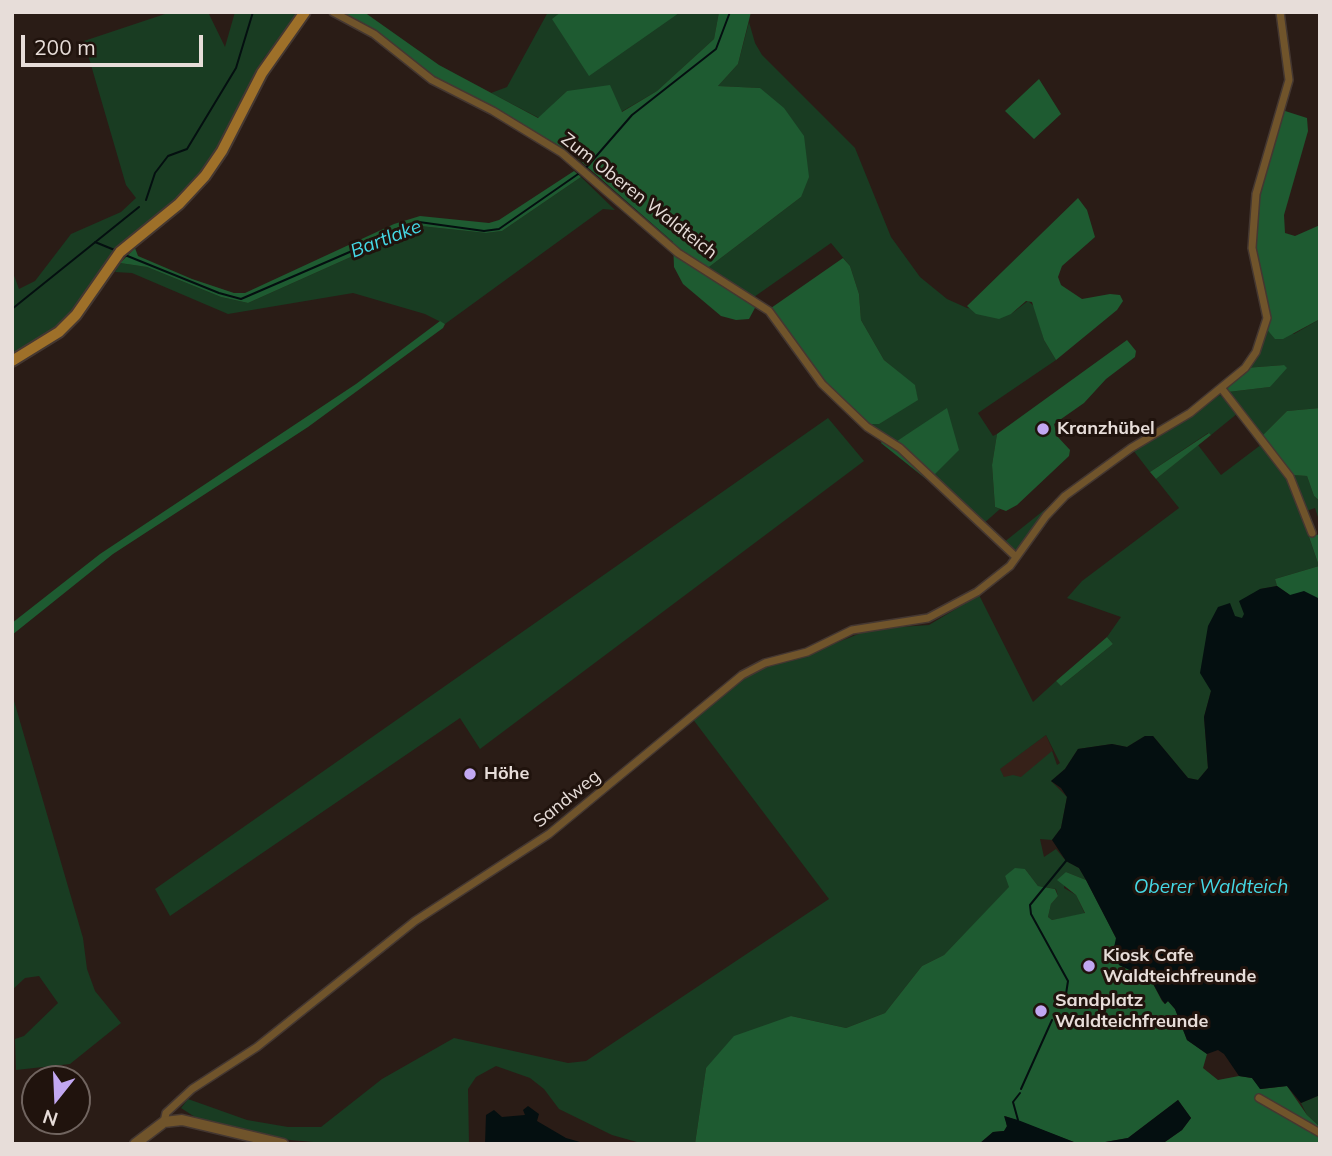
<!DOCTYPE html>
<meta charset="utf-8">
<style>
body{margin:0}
#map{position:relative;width:1332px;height:1156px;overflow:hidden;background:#2a1c16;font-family:Mulish,sans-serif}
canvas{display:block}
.frame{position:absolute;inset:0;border:14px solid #e7ddd9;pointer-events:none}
.north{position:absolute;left:21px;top:1065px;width:70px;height:70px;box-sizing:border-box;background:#20130d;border:2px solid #70645f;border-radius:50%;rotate:198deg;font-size:19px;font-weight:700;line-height:28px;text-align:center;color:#e7ddd9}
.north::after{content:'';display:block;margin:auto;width:24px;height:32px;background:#c2a8f2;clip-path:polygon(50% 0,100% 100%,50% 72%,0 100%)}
.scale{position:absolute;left:21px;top:35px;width:182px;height:32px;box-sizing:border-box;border:4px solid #e7ddd9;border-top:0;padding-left:9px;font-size:21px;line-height:24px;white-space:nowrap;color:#e7ddd9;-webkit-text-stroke:5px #20130d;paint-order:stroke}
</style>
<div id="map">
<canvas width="1332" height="1156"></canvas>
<div class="frame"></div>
<div class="north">N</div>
<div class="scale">200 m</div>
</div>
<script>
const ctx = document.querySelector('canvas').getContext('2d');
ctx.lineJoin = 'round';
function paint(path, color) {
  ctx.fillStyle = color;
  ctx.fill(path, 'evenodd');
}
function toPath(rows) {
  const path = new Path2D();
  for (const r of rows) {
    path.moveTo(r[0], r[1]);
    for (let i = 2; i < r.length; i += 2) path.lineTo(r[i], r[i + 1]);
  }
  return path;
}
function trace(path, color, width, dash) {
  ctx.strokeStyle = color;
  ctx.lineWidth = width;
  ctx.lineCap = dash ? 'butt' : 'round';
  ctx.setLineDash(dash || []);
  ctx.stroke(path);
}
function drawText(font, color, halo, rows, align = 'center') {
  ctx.font = font + ' Mulish,sans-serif';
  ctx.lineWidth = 6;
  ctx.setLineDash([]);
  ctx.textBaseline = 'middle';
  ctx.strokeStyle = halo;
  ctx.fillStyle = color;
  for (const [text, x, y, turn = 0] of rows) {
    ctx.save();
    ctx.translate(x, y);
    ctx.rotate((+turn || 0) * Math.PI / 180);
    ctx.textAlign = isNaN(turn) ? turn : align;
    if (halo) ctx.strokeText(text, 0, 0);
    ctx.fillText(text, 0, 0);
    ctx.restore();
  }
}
const built = toPath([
 [1046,735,1053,751,1021,778,1004,777,999,769]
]);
const green = toPath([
 [171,12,208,12,225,47,235,12,300,12,263,59,221,144,191,186,160,216,119,247,64,320,40,341,12,353,12,270,19,289,35,281,71,234,121,212,136,198,126,185,84,41],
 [548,12,561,12,553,20,719,12,714,39,657,91,621,112,567,91,539,118,491,93,507,87],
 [749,22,755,43,762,55,855,148,891,237,920,277,947,299,967,308,1011,314,1028,301,1035,307,1044,340,1056,360,978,413,993,436,997,434,992,465,995,507,1000,509,983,524,932,477,917,429,897,441,867,424,917,400,915,386,884,360,861,320,859,294,850,266,831,243,754,297,709,267,801,197,760,88,718,86,738,64],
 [581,177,615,210,603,209,445,324,425,314,353,293,228,314,132,273,115,272,120,263,147,267,221,297,248,303,420,226,486,233,502,231],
 [1320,319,1320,408,1287,411,1262,436,1228,392,1270,387,1284,365,1245,368,1265,327,1294,334],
 [1220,395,1238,413,1211,435,1208,433,1150,472,1133,450],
 [828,418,864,461,480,749,460,718,170,916,155,889],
 [1262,444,1289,480,1319,566,1275,579,1277,586,1260,589,1253,610,1211,691,1204,717,1208,768,1198,780,1188,778,1153,736,1145,736,1127,747,1112,744,1078,749,1065,769,1051,781,1067,797,1061,828,1052,840,1040,839,1044,857,1056,849,1066,861,1079,868,1086,880,1066,872,1064,888,1076,895,1085,914,1052,920,1048,917,1051,904,1058,896,1056,889,1038,886,1025,869,1005,876,1010,887,944,955,922,966,885,1013,846,1028,791,1016,706,1068,695,1144,644,1144,612,1135,559,1109,544,1089,530,1078,496,1066,476,1077,468,1089,469,1144,336,1144,279,1139,198,1119,181,1108,188,1099,247,1120,288,1127,321,1127,382,1079,454,1038,568,1063,586,1061,829,899,692,718,749,673,762,667,808,654,871,629,929,625,979,595,1033,702,1056,681,1061,686,1113,644,1107,637,1121,617,1067,598,1082,581,1179,508,1156,479,1198,445,1221,475],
 [1046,735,1060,763,1057,765,1052,751,1021,777,1013,775,1004,777,1000,769],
 [1292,475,1307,476,1314,496,1320,501,1320,523,1315,508,1306,511],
 [1058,499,1017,550,1011,550,1003,543],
 [12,694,83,938,87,969,95,991,121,1023,70,1064,16,1070,15,1039,24,1036,58,1003,39,976,25,978,12,990],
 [1320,1095,1320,1127,1307,1115,1301,1103]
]);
const forest = toPath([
 [340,12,364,12,439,65,538,118,567,91,610,85,622,112,657,91,714,39,719,12,751,12,738,64,718,86,760,88,784,108,804,136,809,177,801,197,709,267,756,306,749,319,736,320,721,316,683,284,674,267,673,242,569,151,430,75],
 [561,12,678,12,679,13,589,76,552,19],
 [1039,79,1061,114,1034,139,1005,111],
 [1282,110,1307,118,1308,131,1284,215,1285,233,1295,236,1320,225,1320,319,1283,339,1275,339,1265,327,1252,248,1254,214],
 [574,171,581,177,502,231,486,233,420,226,248,303,221,297,147,267,120,263,135,248,138,256,192,279,234,293,245,293,394,224,420,216,489,223,499,220],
 [1078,198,1087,210,1095,237,1062,266,1058,277,1061,285,1082,299,1110,294,1120,295,1123,301,1117,310,1056,360,1044,340,1032,302,1026,301,1011,314,999,319,976,314,967,306],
 [843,258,850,266,859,294,861,320,884,360,915,385,918,400,879,424,867,424,812,368,771,308],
 [440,321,445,324,443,328,308,427,113,554,12,635,12,623,100,554,356,384],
 [1127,340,1136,351,1135,357,1106,379,1084,403,1054,424,1057,436,1070,450,1069,456,1017,505,1006,511,995,507,992,465,997,434],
 [1284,365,1287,368,1270,387,1228,392,1224,388,1245,368],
 [947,408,959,450,932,477,926,479,881,443,883,439,897,441],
 [1320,408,1320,501,1314,496,1307,476,1292,475,1262,436,1287,411],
 [1209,433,1211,435,1156,479,1150,472],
 [1320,534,1320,599,1290,595,1277,586,1275,579,1319,566,1309,537],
 [1107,637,1113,644,1061,686,1056,681],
 [1015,868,1025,869,1038,886,1055,889,1058,896,1051,904,1048,917,1052,920,1085,913,1076,895,1057,880,1066,872,1086,880,1116,938,1119,965,1151,980,1162,1001,1165,1004,1168,1001,1175,1009,1187,1040,1207,1054,1203,1068,1218,1080,1239,1076,1252,1078,1261,1089,1287,1086,1307,1115,1320,1127,1320,1144,1162,1144,1182,1130,1191,1118,1178,1100,1128,1138,1094,1144,1079,1144,1005,1116,1007,1127,1004,1131,993,1132,979,1144,695,1144,706,1068,734,1036,791,1016,846,1028,885,1013,922,966,944,955,1009,887,1005,876]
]);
const water = toPath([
 [1277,586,1290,595,1304,591,1320,599,1320,1095,1301,1103,1287,1086,1260,1089,1252,1078,1239,1076,1224,1054,1218,1050,1207,1054,1187,1040,1175,1009,1168,1001,1165,1004,1162,1000,1151,980,1119,965,1113,952,1116,938,1086,880,1079,868,1066,861,1052,840,1061,828,1067,797,1061,788,1051,781,1065,769,1078,749,1112,744,1127,747,1145,736,1153,736,1188,778,1198,780,1208,768,1204,717,1211,691,1200,673,1208,626,1218,607,1230,603,1235,616,1242,618,1244,614,1239,601,1260,589],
 [1178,1100,1191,1118,1182,1130,1162,1144,1094,1144,1128,1138],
 [528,1106,539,1114,537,1121,566,1138,587,1144,485,1144,486,1115,494,1110,502,1117,525,1115,523,1110],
 [1004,1116,1018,1120,1079,1144,979,1144,993,1132,1004,1131,1007,1126]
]);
const stream = toPath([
 [585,169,632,115,716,49,730,12],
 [146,200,155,173,168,156,187,149,236,68,253,12],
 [95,242,117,251],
 [125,255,219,293,241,299,419,222,484,231,499,229,581,172],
 [12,309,139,207],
 [1062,997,1066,994,1068,981,1031,914,1030,905,1066,861],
 [1021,1089,1052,1020],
 [1018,1120,1013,1102,1020,1093]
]);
const minor = toPath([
 [333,12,374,34,432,80,493,111,562,153,678,253,769,311,822,384,867,427,900,448,1016,557],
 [1222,389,1290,477,1312,533],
 [1259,1098,1320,1133],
 [164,1122,166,1113,192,1089,257,1047,415,921,549,834,742,675,765,663,807,652,852,630,928,618,977,592,1010,566,1046,516,1065,496,1131,448,1190,413,1245,368,1256,352,1267,318,1252,248,1253,234,1256,194,1289,80,1280,12]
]);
const tertiary = toPath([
 [135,1144,164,1122,182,1120,283,1144]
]);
const secondary = toPath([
 [12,361,59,332,76,315,120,252,179,204,205,176,222,151,262,73,305,12]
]);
const markers = [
 [1043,429,7,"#c2a8f2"],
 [470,774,7,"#c2a8f2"],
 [1089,966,7,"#c2a8f2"],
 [1041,1011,7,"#c2a8f2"]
];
const streetNames = [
 ["Zum Oberen Waldteich",639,196,38],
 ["Sandweg",567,799,-39]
];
const poiNames = [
 ["Kranzhübel",1057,429],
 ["Höhe",484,774],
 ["Kiosk Cafe",1103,956],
 ["Waldteichfreunde",1103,977],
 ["Sandplatz",1055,1001],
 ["Waldteichfreunde",1055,1022]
];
const waterNames = [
 ["Bartlake",386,239,-21],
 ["Oberer Waldteich",1211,887]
];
paint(built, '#362119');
paint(green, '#193c22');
paint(forest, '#1e5b31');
paint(water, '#040f10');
trace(stream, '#040f10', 2);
trace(minor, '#443731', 10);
trace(tertiary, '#443731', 13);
trace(secondary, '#443731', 14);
trace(minor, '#70542b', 7);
trace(tertiary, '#70542b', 10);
trace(secondary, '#9e7029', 10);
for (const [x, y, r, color] of markers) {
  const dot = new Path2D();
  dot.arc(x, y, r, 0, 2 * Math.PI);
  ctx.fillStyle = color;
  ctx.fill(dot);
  trace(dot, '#20130d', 2.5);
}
drawText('18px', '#e7ddd9', '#20130d', streetNames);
drawText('bold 18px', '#e7ddd9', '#20130d', poiNames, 'left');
drawText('italic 19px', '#45d9e6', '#20130d', waterNames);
</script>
